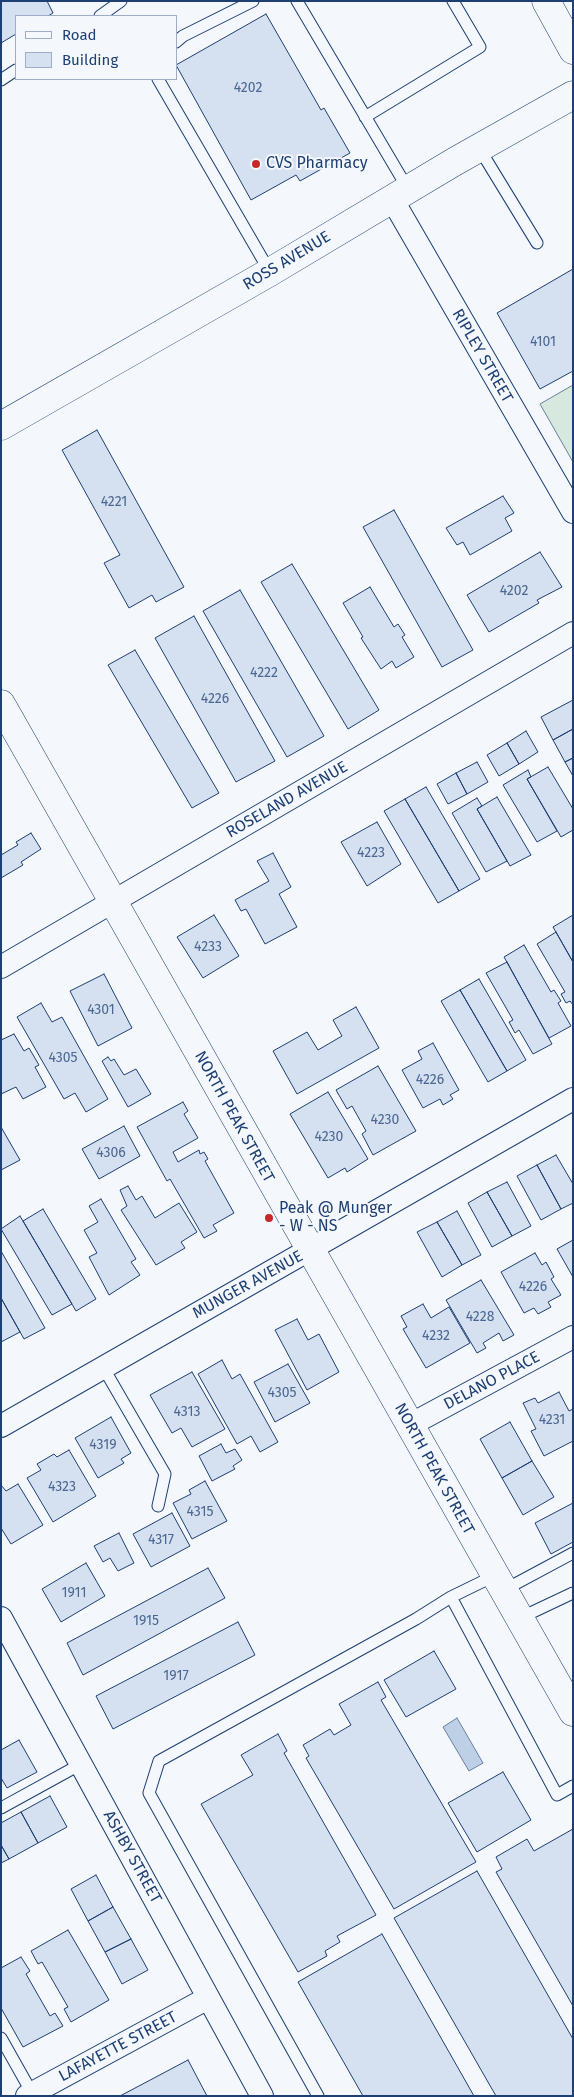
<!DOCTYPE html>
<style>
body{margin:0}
#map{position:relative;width:574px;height:2097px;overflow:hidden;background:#f4f7fb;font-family:"Fira Sans",sans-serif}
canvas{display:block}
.frame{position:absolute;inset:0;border:2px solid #1d3f73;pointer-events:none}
.legend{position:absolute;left:15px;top:15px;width:162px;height:65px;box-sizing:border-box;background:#f4f7fb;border:1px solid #9eadc5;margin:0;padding:6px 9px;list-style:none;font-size:15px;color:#1d3f73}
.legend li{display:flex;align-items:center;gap:10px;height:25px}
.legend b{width:25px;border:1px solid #9eadc5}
</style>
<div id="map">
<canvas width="574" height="2097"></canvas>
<div class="frame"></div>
<ul class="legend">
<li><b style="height:6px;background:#f4f7fb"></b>Road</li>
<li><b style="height:14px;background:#d5e0f0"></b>Building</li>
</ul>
</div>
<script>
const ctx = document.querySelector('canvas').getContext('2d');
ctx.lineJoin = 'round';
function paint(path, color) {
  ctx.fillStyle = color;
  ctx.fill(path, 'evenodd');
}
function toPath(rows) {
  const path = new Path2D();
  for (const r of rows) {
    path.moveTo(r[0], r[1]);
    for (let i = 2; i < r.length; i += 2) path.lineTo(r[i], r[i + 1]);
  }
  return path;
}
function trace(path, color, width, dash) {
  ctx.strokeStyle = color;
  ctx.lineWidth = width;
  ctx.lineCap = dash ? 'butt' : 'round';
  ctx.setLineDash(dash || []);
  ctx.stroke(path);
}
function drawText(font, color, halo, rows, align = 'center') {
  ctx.font = font + ' "Fira Sans",sans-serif';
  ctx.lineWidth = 4;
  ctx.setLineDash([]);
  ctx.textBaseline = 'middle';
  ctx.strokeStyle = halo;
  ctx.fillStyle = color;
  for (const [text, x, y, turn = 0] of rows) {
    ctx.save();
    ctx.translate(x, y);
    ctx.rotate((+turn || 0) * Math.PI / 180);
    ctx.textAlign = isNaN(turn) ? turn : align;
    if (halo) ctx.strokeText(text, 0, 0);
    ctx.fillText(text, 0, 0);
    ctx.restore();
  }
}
const green = toPath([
 [573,385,573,462,540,404,573,385]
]);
const water = toPath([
 [457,1718,483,1763,469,1771,443,1727,457,1718]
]);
const building = toPath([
 [1,1,47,1,53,13,48,16,16,16,16,34,1,43,1,1],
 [266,14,321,110,324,108,350,153,300,181,296,175,251,200,176,65,266,14],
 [573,269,573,371,540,389,497,313,573,269],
 [97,430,184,587,156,602,152,595,129,608,104,563,120,555,62,450,97,430],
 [503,496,514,513,505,518,512,531,470,555,463,542,457,545,446,528,503,496],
 [394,510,473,650,442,667,363,527,394,510],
 [540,552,562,587,537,600,539,603,489,632,467,595,540,552],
 [292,564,379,710,348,729,261,582,292,564],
 [370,587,394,627,398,624,405,635,402,637,414,657,396,668,392,661,381,669,361,638,363,637,343,603,370,587],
 [240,590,324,736,287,757,203,611,240,590],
 [194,616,275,761,236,782,155,638,194,616],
 [135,650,219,793,192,808,108,665,135,650],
 [573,700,573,729,553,740,541,717,573,700],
 [573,729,573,758,565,762,553,740,573,729],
 [526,731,538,752,519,764,507,743,526,731],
 [507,743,519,764,499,776,487,755,507,743],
 [573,758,573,776,565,762,573,758],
 [477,762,488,782,467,794,456,773,477,762],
 [548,767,573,809,573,830,561,837,527,779,548,767],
 [528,770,531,777,527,779,557,831,537,842,503,785,528,770],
 [456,773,467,794,448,804,437,784,456,773],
 [426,787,480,879,459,891,405,799,426,787],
 [497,797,531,855,510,866,477,809,497,797],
 [477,798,482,806,477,809,507,861,486,872,452,813,477,798],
 [405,799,459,891,438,903,384,811,405,799],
 [377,822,401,864,367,886,341,842,377,822],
 [31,833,41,849,21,862,23,865,1,878,1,855,18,845,16,842,31,833],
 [273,853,291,887,279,894,297,927,265,944,246,909,241,911,235,900,269,881,257,861,273,853],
 [214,915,239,956,203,978,177,937,214,915],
 [573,915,573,962,553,927,573,915],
 [556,932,573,962,573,1005,570,1001,566,1003,561,994,565,992,537,944,556,932],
 [524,945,551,992,554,990,561,1001,558,1003,571,1026,549,1038,504,957,524,945],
 [507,962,552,1044,533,1054,519,1030,515,1033,509,1022,513,1020,486,973,507,962],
 [104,974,132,1028,98,1046,70,991,104,974],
 [479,979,526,1060,507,1071,460,990,479,979],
 [460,990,507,1071,488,1082,441,1001,460,990],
 [41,1003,52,1022,62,1017,108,1099,86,1112,75,1093,64,1099,17,1017,41,1003],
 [356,1007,379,1048,297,1094,273,1051,307,1032,318,1050,342,1036,333,1020,356,1007],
 [14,1034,24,1051,29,1048,39,1065,35,1067,46,1087,23,1099,16,1087,1,1094,1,1040,14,1034],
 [433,1043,459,1090,450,1095,453,1099,443,1105,440,1099,423,1108,402,1070,422,1059,418,1051,433,1043],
 [108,1057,111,1061,114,1059,124,1075,136,1069,151,1094,128,1107,102,1061,108,1057],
 [378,1066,416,1131,373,1155,362,1134,366,1131,352,1106,347,1109,336,1090,378,1066],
 [328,1092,368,1159,347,1172,345,1168,328,1178,290,1114,328,1092],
 [183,1102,188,1111,184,1114,198,1138,173,1152,178,1162,199,1150,200,1154,204,1152,208,1159,205,1161,234,1213,213,1225,217,1231,204,1238,170,1179,167,1181,137,1127,183,1102],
 [124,1126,140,1156,99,1179,82,1149,124,1126],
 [1,1127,20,1160,1,1170,1,1127],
 [556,1155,573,1184,573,1203,561,1209,537,1165,556,1155],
 [537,1165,561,1209,541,1220,517,1176,537,1165],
 [507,1182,531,1226,512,1236,487,1192,507,1182],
 [128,1186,136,1200,142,1196,155,1218,179,1203,197,1232,181,1242,185,1248,156,1265,121,1210,127,1206,120,1190,128,1186],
 [487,1192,512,1236,492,1247,468,1203,487,1192],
 [101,1199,136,1259,131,1262,140,1275,109,1295,89,1257,97,1253,84,1230,98,1222,89,1206,101,1199],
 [43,1209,96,1299,76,1311,23,1221,43,1209],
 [457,1211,481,1255,462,1265,437,1222,457,1211],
 [20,1216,72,1304,52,1315,1,1229,20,1216],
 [437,1222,462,1265,442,1277,417,1232,437,1222],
 [573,1240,573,1277,557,1249,573,1240],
 [1,1251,45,1328,24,1339,1,1298,1,1251],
 [535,1253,542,1265,546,1262,554,1277,551,1279,561,1295,548,1302,551,1307,538,1314,534,1308,524,1313,501,1272,535,1253],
 [481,1280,514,1335,503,1341,499,1333,483,1343,486,1348,477,1353,446,1300,481,1280],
 [1,1298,20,1332,1,1342,1,1298],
 [423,1304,431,1318,449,1307,470,1343,426,1368,403,1329,407,1327,401,1316,423,1304],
 [297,1319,308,1340,319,1334,339,1372,307,1390,275,1330,297,1319],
 [222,1360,232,1379,240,1374,278,1442,260,1452,251,1436,237,1444,198,1374,222,1360],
 [288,1364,310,1403,275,1422,254,1382,288,1364],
 [192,1372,225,1429,192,1447,181,1428,172,1433,150,1395,192,1372],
 [559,1392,569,1411,573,1409,573,1441,544,1456,531,1431,536,1429,523,1403,535,1398,538,1403,559,1392],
 [111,1417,131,1453,121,1459,124,1463,98,1478,75,1438,111,1417],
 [510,1422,532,1461,502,1478,480,1439,510,1422],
 [221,1444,226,1453,235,1449,242,1460,233,1466,235,1469,212,1481,199,1456,221,1444],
 [69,1450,96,1496,53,1522,27,1478,41,1470,37,1464,54,1454,57,1457,69,1450],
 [532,1461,554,1497,523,1515,502,1478,532,1461],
 [205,1481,227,1521,192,1539,173,1503,191,1494,189,1490,205,1481],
 [18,1484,43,1525,11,1544,1,1528,1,1485,6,1491,18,1484],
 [573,1503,573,1542,551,1554,535,1523,573,1503],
 [172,1513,190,1546,151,1567,133,1534,172,1513],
 [119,1533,134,1563,118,1571,110,1558,103,1562,94,1546,119,1533],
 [86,1563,105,1596,61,1622,42,1589,86,1563],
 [208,1568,225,1598,83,1675,67,1643,208,1568],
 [238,1622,255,1655,113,1729,96,1696,238,1622],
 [434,1651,456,1689,406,1717,384,1680,434,1651],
 [378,1682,386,1697,381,1700,476,1862,394,1909,306,1758,309,1756,303,1745,330,1729,334,1735,351,1725,339,1704,378,1682],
 [278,1734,287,1751,284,1753,376,1915,337,1936,340,1942,325,1951,327,1956,298,1972,201,1804,253,1775,241,1755,278,1734],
 [19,1740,37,1772,7,1788,1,1778,1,1750,19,1740],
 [503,1772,531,1820,477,1852,448,1803,503,1772],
 [50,1796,67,1827,38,1843,21,1812,50,1796],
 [21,1812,38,1843,9,1859,1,1845,1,1823,21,1812],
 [573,1829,573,2006,496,1872,502,1869,496,1857,527,1839,534,1851,573,1829],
 [1,1845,9,1859,1,1863,1,1845],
 [477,1871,573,2039,573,2096,496,2096,394,1918,477,1871],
 [96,1875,113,1907,88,1921,71,1889,96,1875],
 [113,1907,131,1939,105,1952,88,1921,113,1907],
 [68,1930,109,2000,71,2022,64,2009,68,2007,42,1962,38,1964,31,1951,68,1930],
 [382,1934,474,2096,363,2096,298,1982,382,1934],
 [131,1939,148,1970,122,1984,105,1952,131,1939],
 [21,1957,30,1971,26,1974,50,2016,55,2013,63,2026,23,2047,1,2008,1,1968,21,1957],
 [188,2060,207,2096,120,2096,188,2060]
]);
const lane = toPath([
 [297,1,408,189],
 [100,16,121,1],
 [176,42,183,36,253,1],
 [158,79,270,272],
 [1,80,16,70],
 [365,117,480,47,453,1],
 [479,148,537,243],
 [103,1367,165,1474,158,1506],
 [504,1590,573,1553],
 [451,1597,557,1795,573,1786],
 [520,1618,573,1593],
 [1,1808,81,1764],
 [1,2038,32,2093],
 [318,2096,149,1793,159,1761,416,1619,451,1597,494,1576]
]);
const street = toPath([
 [392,199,573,512],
 [1,967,573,633],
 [410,1425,573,1337],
 [1,1426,573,1099],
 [1,1618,262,2096],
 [27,2096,208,1998]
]);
const secondary = toPath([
 [546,1,573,50],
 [1,426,270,272,454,162,573,95],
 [1,704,573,1712]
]);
const markers = [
 [256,164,5,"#c62828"],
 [269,1218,5,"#c62828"]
];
const numberNames = [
 ["4202",248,88],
 ["4101",543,342],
 ["4221",114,502],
 ["4202",514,591],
 ["4222",264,673],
 ["4226",215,699],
 ["4223",371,853],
 ["4233",208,947],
 ["4301",101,1010],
 ["4305",63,1058],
 ["4226",430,1080],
 ["4230",385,1120],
 ["4230",329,1137],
 ["4306",111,1153],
 ["4226",533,1287],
 ["4228",480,1317],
 ["4232",436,1336],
 ["4305",282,1393],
 ["4313",187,1412],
 ["4231",552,1420],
 ["4319",103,1445],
 ["4323",62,1487],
 ["4315",200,1512],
 ["4317",161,1540],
 ["1911",74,1593],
 ["1915",146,1621],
 ["1917",176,1676]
];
const poiNames = [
 ["CVS Pharmacy",266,164],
 ["Peak @ Munger",279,1209],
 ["- W - NS",279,1227]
];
const streetNames = [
 ["ROSS AVENUE",287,261,-31],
 ["RIPLEY STREET",482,356,60],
 ["ROSELAND AVENUE",287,800,-30],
 ["NORTH PEAK STREET",234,1117,61],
 ["MUNGER AVENUE",248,1285,-29],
 ["DELANO PLACE",492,1381,-28],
 ["NORTH PEAK STREET",434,1469,61],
 ["ASHBY STREET",132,1857,61],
 ["LAFAYETTE STREET",118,2047,-28]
];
paint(green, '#d7e8df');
trace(green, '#687fa3', 1);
paint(water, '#bed0e5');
trace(water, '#687fa3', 1);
paint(building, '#d5e0f0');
trace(building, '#1d3f73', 1);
trace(lane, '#1d3f73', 13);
trace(street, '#1d3f73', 24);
trace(secondary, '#1d3f73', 29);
trace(lane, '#f4f7fb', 11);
trace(street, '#f4f7fb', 22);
trace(secondary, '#f4f7fb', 28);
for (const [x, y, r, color] of markers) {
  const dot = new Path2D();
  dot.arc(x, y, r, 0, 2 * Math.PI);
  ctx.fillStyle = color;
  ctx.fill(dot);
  trace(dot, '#f4f7fb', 2);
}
drawText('14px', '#4b6792', null, numberNames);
drawText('16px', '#1d3f73', '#f4f7fb', poiNames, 'left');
drawText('16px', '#1d3f73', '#f4f7fb', streetNames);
</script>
